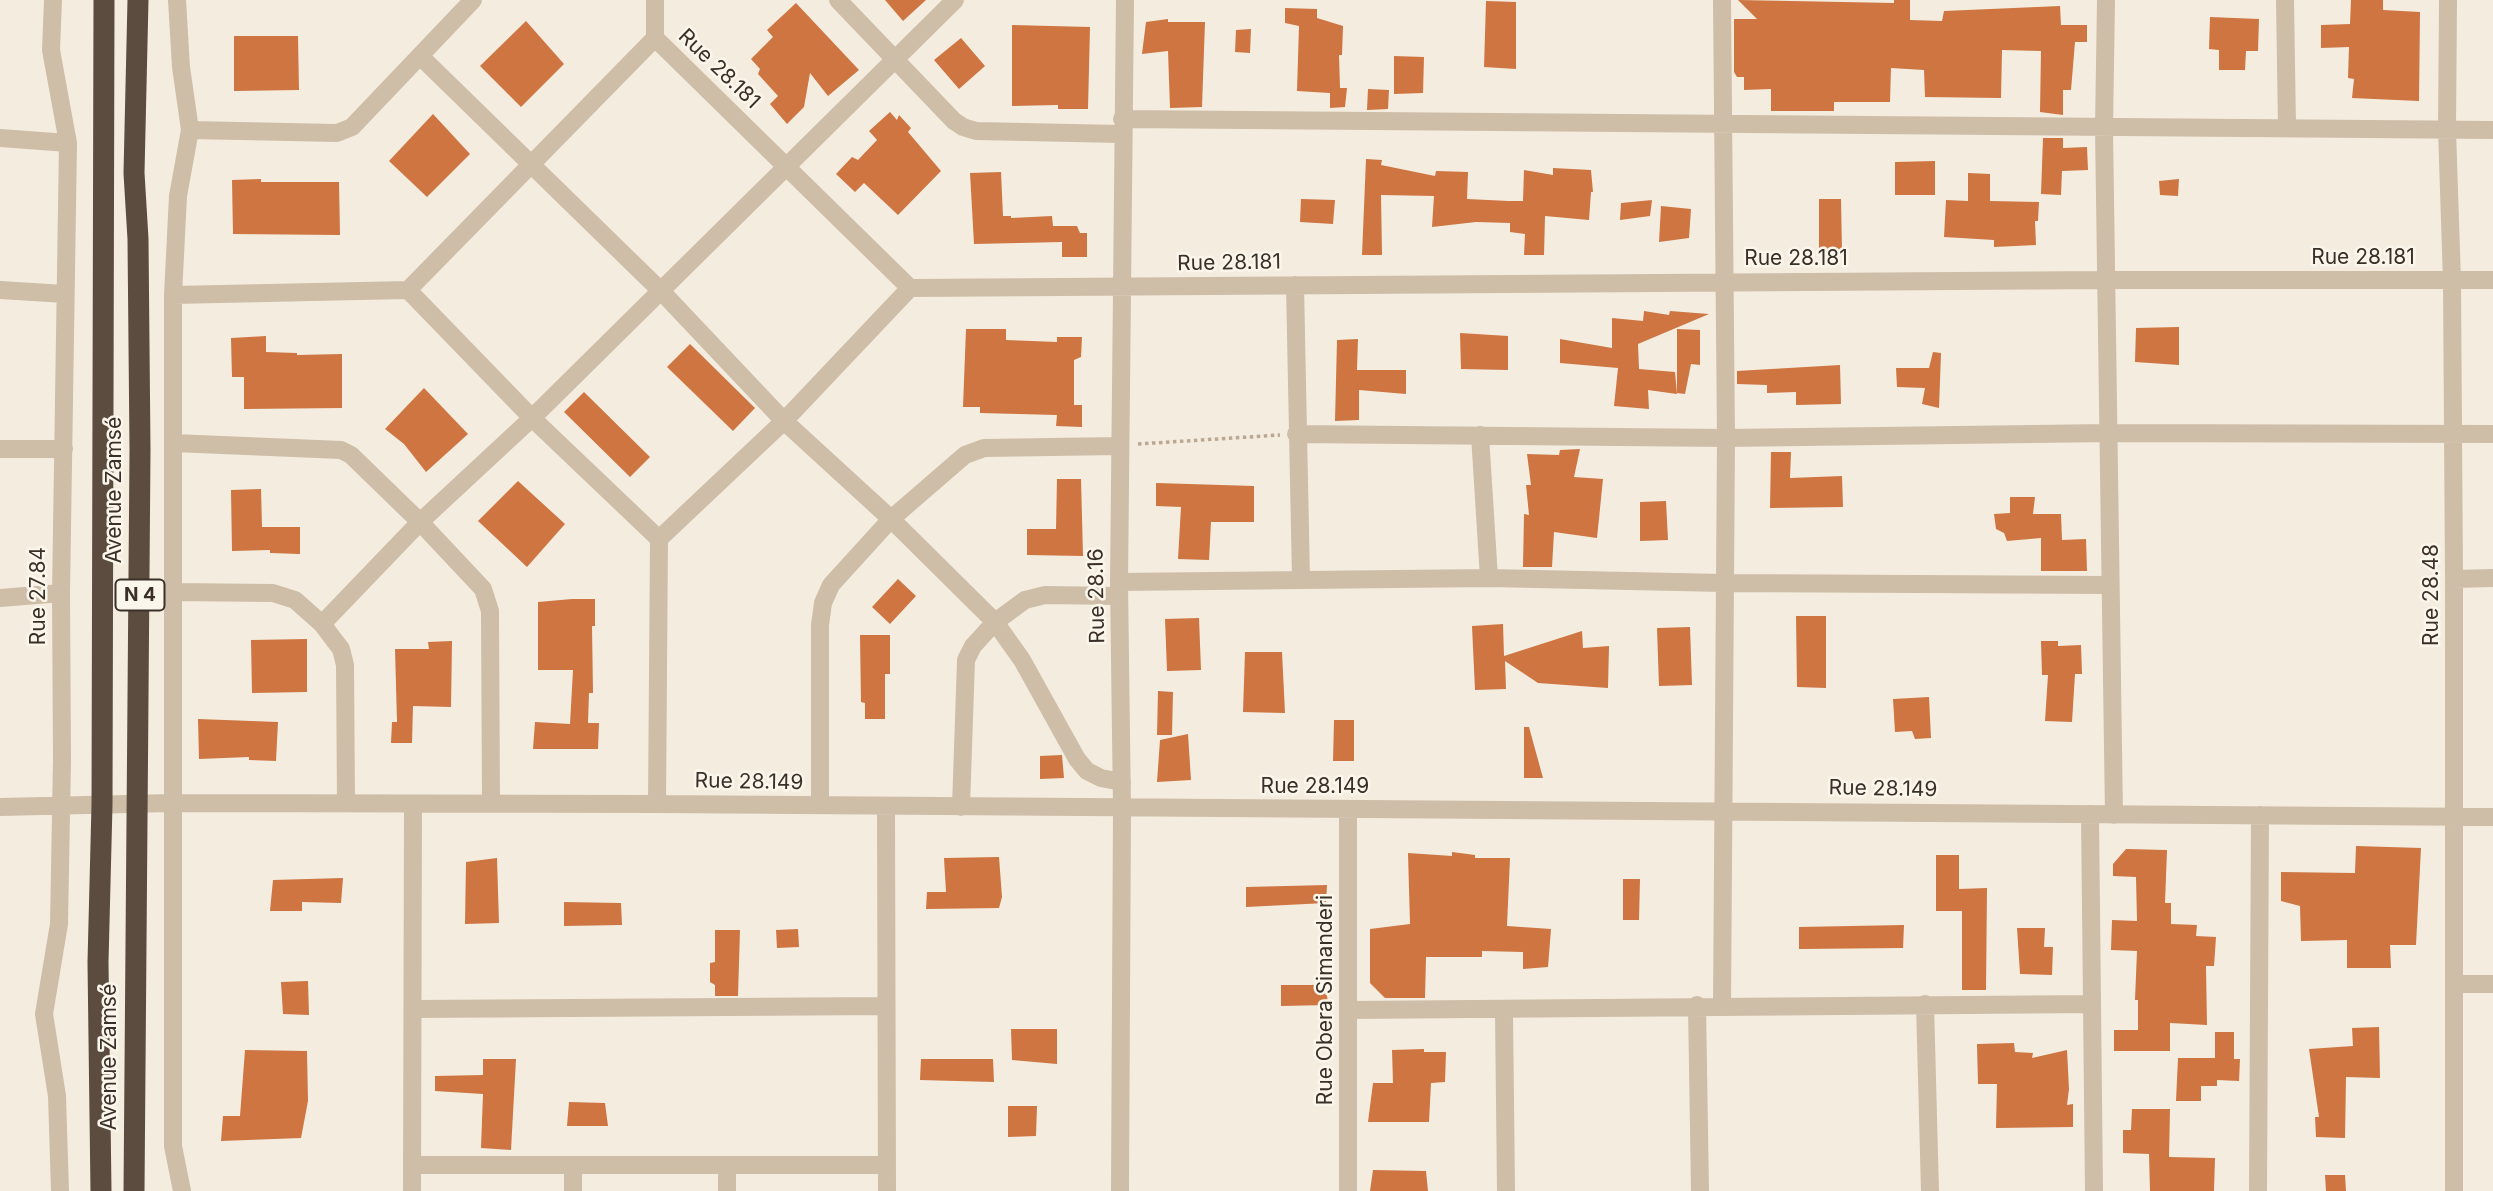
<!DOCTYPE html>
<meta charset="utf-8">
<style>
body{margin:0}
canvas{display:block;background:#f4ecde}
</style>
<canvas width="2493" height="1191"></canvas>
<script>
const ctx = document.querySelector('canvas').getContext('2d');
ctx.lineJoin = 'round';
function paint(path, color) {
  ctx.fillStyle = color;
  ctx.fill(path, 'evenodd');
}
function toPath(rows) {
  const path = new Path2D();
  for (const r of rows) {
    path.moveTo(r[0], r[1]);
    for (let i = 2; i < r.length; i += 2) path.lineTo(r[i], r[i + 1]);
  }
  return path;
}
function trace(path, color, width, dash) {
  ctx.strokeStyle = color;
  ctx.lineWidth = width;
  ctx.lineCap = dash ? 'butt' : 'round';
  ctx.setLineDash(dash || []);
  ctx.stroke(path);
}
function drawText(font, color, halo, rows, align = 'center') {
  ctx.font = font + ' Inter,sans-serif';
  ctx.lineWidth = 5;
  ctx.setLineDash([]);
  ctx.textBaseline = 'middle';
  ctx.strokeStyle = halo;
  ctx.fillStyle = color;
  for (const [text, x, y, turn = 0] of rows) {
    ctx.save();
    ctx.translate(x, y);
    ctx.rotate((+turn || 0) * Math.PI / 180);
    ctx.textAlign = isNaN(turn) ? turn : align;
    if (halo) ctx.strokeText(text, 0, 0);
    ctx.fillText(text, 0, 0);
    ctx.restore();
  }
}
const building = toPath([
 [885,0,926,0,903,21],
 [1738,0,1894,3,1894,0,1910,0,1910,20,1942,21,1944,11,2060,6,2061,25,2087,25,2087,42,2075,42,2071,90,2063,90,2063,115,2040,112,2041,51,2002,50,2001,98,1925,97,1924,70,1891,68,1890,102,1834,102,1834,111,1771,111,1771,89,1744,90,1744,77,1737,77,1734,72,1734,19,1757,19],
 [2351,0,2383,0,2383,10,2420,12,2419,101,2352,98,2354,79,2348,78,2349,47,2321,48,2321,25,2350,24],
 [1486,1,1516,2,1516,69,1484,67],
 [796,3,859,70,828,96,810,73,804,107,787,124,770,104,778,96,758,74,760,69,751,59,773,37,767,30],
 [1285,8,1317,9,1317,18,1343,26,1342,55,1339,55,1340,88,1347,88,1345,107,1330,108,1330,93,1297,91,1299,26,1285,23],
 [2210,17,2259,19,2258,51,2246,51,2245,70,2219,70,2219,50,2209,49],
 [1168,19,1168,22,1205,22,1202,107,1170,108,1168,51,1142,54,1146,22],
 [526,21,564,64,521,107,480,66],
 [1012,25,1090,27,1088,109,1058,109,1058,105,1012,106],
 [1251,29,1250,53,1235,52,1236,30],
 [234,36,298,36,299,90,234,91],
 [961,38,985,66,959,89,934,60],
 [1394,56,1424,57,1423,93,1394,94],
 [1368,89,1389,90,1388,109,1367,110],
 [890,112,897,120,899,115,911,128,908,132,941,171,898,215,864,183,855,192,836,174,852,157,858,160,877,140,869,131],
 [433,114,470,154,427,197,389,161],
 [2043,138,2063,138,2063,148,2087,147,2088,170,2062,171,2061,195,2041,194],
 [1366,159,1382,160,1381,165,1435,176,1436,171,1468,172,1467,199,1509,201,1523,201,1524,170,1553,175,1553,168,1591,170,1593,192,1591,192,1589,220,1545,216,1544,255,1524,255,1525,234,1510,232,1510,223,1476,222,1432,227,1434,196,1381,195,1382,255,1362,255],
 [1935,161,1935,195,1895,195,1895,162],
 [1001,172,1003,216,1011,216,1011,218,1052,216,1053,226,1077,226,1080,233,1087,233,1087,257,1062,257,1062,242,974,244,970,173],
 [1968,173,1990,174,1990,201,2039,202,2038,221,2035,221,2036,245,1994,247,1994,240,1944,237,1946,200,1968,201],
 [261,179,261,182,339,182,340,235,233,234,232,180],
 [2179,179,2178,196,2160,195,2159,181],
 [1301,199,1335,200,1333,224,1300,222],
 [1819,199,1841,199,1842,251,1819,251],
 [1652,200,1650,216,1620,220,1621,203],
 [1661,206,1691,209,1689,238,1659,242],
 [1644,311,1669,315,1670,311,1709,314,1638,344,1639,369,1675,372,1677,394,1648,390,1649,409,1614,406,1618,368,1560,363,1560,339,1612,348,1612,318,1643,321],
 [2179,327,2179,365,2135,362,2136,328],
 [966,329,1006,329,1006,340,1057,342,1057,337,1082,337,1081,357,1074,360,1074,405,1082,405,1082,427,1056,426,1057,415,980,413,980,407,963,407],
 [1677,329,1700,330,1700,365,1691,364,1685,394,1677,393],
 [1460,333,1508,336,1508,370,1461,369],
 [266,336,266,352,297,353,297,355,342,354,342,408,244,409,244,377,232,377,231,338],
 [1358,339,1357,370,1406,370,1406,394,1359,390,1359,420,1335,421,1337,340],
 [690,344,755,408,733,431,667,367],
 [1933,352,1941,353,1939,408,1922,404,1925,388,1897,387,1896,368,1929,368],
 [1840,365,1841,404,1796,405,1796,392,1767,393,1767,385,1737,384,1737,371],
 [424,388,468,434,426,472,404,444,385,429],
 [584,392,650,457,630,477,564,412],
 [1580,449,1574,477,1603,479,1597,538,1554,532,1552,567,1523,567,1524,514,1529,515,1526,485,1531,485,1527,454,1559,455,1560,450],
 [1771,452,1791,452,1790,478,1842,476,1843,507,1770,508],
 [1057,479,1081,479,1083,556,1027,555,1027,529,1056,529],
 [518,481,565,524,527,567,478,521],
 [1156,483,1254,486,1254,522,1211,522,1209,560,1178,559,1181,507,1156,506],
 [261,489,262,527,300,527,300,554,270,553,270,550,232,551,231,490],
 [2010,497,2035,497,2033,514,2061,514,2062,540,2086,539,2087,571,2041,571,2041,538,2007,541,2004,533,1996,529,1994,514,2010,513],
 [1666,501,1668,540,1640,541,1640,502],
 [898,579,916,596,890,624,872,607],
 [572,599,595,599,595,626,592,626,593,693,589,693,588,723,599,723,598,749,533,749,535,722,570,724,573,670,538,670,538,602],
 [1796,616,1826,616,1826,688,1797,687],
 [1199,618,1201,670,1167,671,1165,619],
 [1503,624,1504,656,1582,631,1583,648,1609,646,1608,688,1538,683,1505,661,1506,689,1475,690,1472,626],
 [1690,627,1692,685,1659,686,1657,628],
 [860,635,890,635,890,674,885,674,885,719,865,719,865,703,861,702],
 [307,639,307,692,252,693,251,640],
 [452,641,451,707,413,706,412,743,391,743,392,722,397,722,395,649,429,649,428,642],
 [2041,641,2058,641,2058,646,2081,645,2082,674,2075,674,2072,722,2045,721,2048,675,2042,675],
 [1245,652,1282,652,1285,713,1243,712],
 [1158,691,1173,692,1172,735,1157,735],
 [1929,697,1931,738,1915,739,1912,731,1895,732,1893,699],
 [198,719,278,722,276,761,249,760,249,757,199,759],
 [1334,720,1354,720,1354,761,1333,761],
 [1524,727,1529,727,1543,778,1524,778],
 [1188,734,1191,780,1157,782,1160,740],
 [1062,755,1064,778,1040,779,1040,756],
 [2356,846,2421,848,2416,945,2390,945,2391,968,2347,968,2347,940,2301,941,2300,906,2281,901,2281,872,2355,873],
 [2126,849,2167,850,2165,903,2171,903,2171,924,2197,925,2196,936,2216,937,2214,966,2206,966,2207,1025,2170,1023,2170,1051,2114,1051,2114,1030,2138,1030,2138,1000,2135,1000,2137,951,2111,950,2112,920,2137,921,2136,877,2113,876,2113,864],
 [1452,852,1475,855,1475,858,1510,858,1507,926,1551,929,1548,967,1523,969,1523,952,1482,951,1482,957,1426,957,1425,998,1385,998,1370,983,1370,929,1410,924,1408,853,1452,856],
 [1936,855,1959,855,1959,889,1987,888,1986,990,1962,990,1962,911,1936,911],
 [999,857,1002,897,999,908,926,909,927,892,946,892,944,858],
 [497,858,499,923,465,924,466,862],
 [343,878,341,903,302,902,302,911,270,911,273,880],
 [1623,879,1640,879,1639,920,1623,920],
 [1327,885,1326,903,1246,907,1246,887],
 [564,902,621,903,622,925,564,926],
 [1904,925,1903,948,1799,949,1799,927],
 [2017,928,2045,928,2044,947,2053,947,2052,975,2020,974],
 [798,929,799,947,777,948,776,930],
 [715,930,740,930,738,996,715,996,715,985,710,982,710,963,715,962],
 [308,981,309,1015,283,1014,281,982],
 [1281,985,1326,985,1328,1005,1281,1006],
 [2379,1027,2380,1078,2346,1077,2345,1138,2316,1137,2315,1117,2319,1117,2309,1049,2353,1046,2352,1028],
 [1011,1029,1057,1029,1057,1064,1012,1060],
 [2215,1032,2234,1032,2234,1059,2240,1059,2239,1081,2217,1080,2217,1086,2201,1086,2201,1101,2176,1101,2178,1058,2215,1058],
 [2014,1043,2015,1052,2033,1053,2032,1058,2067,1050,2069,1089,2067,1105,2073,1104,2073,1127,1996,1128,1997,1084,1978,1084,1977,1044],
 [1424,1049,1424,1052,1446,1052,1445,1082,1431,1083,1429,1122,1368,1122,1373,1083,1393,1083,1392,1050],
 [245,1050,307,1051,308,1101,301,1138,221,1141,223,1116,240,1116],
 [483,1059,516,1059,511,1150,481,1148,483,1094,435,1091,435,1076,483,1075],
 [921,1059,993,1059,994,1082,920,1080],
 [569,1102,605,1103,608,1126,567,1126],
 [1008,1106,1037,1106,1036,1136,1008,1137],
 [2132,1109,2170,1109,2169,1157,2215,1158,2214,1191,2150,1191,2149,1154,2123,1153,2123,1130,2131,1130],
 [1373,1170,1426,1171,1428,1191,1370,1191],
 [2325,1175,2345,1175,2346,1191,2326,1191]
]);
const path = toPath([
 [1138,444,1280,435]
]);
const minor = toPath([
 [53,0,51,50,68,143,61,593,62,760,59,924,44,1014,57,1096,60,1191],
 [177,0,181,67,190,130,178,196,173,295,173,1146,182,1191],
 [655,0,655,38],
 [838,0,954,121,963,127,976,131,1121,134],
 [2106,0,2104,129,2114,815],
 [2285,0,2287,126],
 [2448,0,2447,130,2452,281,2454,579,2454,1191],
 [655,38,910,288,2106,280,2493,280],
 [421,57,661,291,784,421,891,519,995,622,1022,660,1077,759,1087,771,1101,778,1122,782],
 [1122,119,2493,130],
 [190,130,337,133,352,127,473,0],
 [0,138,68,143],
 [1295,285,1301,579],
 [0,290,65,294],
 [408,290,532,418,659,539],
 [173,295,408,290,655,38],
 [1296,434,1726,438,2109,433,2493,434],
 [1480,435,1489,578],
 [174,443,341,450,351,455,420,522,483,589,490,611,491,803],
 [0,449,64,449],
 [2454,579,2493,578],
 [1119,582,1489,578,1723,583,2109,585],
 [173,592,273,593,295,600,322,624,341,649,345,665,346,803],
 [0,598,61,593],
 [322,624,420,522,532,418,955,0],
 [657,804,659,539,784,421,910,288],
 [820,805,820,625,823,603,831,585,891,519,965,455,984,448,1119,446],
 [0,807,172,803,657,804,2493,817],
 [886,807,887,1191],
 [961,807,966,660,973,646,995,622,1025,600,1045,595,1119,596],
 [1348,809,1348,1191],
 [2090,814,2094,1191],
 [2454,984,2493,984],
 [1925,1004,1930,1191],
 [1697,1005,1700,1191],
 [1722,1007,1726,438,1722,0],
 [414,1009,886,1006],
 [1349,1010,2091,1004],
 [1504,1011,1506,1191],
 [413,1165,887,1165],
 [727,1165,727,1191],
 [412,1191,413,804],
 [573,1191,573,1165],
 [1120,1191,1122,809,1119,582,1125,0],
 [2258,1191,2260,815]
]);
const highway = toPath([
 [101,1191,98,962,102,805,104,0],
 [134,1191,140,450,138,239,134,173,138,0]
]);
const shields = [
 [140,595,49]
];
const shieldNames = [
 ["N 4",140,595]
];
const streetNames = [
 ["Rue 28.181",719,69,44],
 ["Rue 28.181",2363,258],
 ["Rue 28.181",1796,259],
 ["Rue 28.181",1229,263,-1],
 ["Avenue Zamsé",115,490,-90],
 ["Rue 28.48",2432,595,-90],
 ["Rue 27.84",39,596,-90],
 ["Rue 28.16",1097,596,-91],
 ["Rue 28.149",749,782,1],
 ["Rue 28.149",1315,787],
 ["Rue 28.149",1883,789,1],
 ["Rue Obera Simanderi",1326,1000,-90],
 ["Avenue Zamsé",110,1057,-90]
];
paint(building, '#ce7542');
trace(path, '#baa892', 3.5, [3.5, 3.5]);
trace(minor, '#cebea8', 18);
trace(highway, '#5c4c3f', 21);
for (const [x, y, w] of shields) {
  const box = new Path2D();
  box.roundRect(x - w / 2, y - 15.5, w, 31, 5);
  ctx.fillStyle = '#fbf6eb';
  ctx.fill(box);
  trace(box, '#3a3029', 2);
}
drawText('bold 19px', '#3a3029', null, shieldNames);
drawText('21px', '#3a3029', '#fbf6eb', streetNames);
</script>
